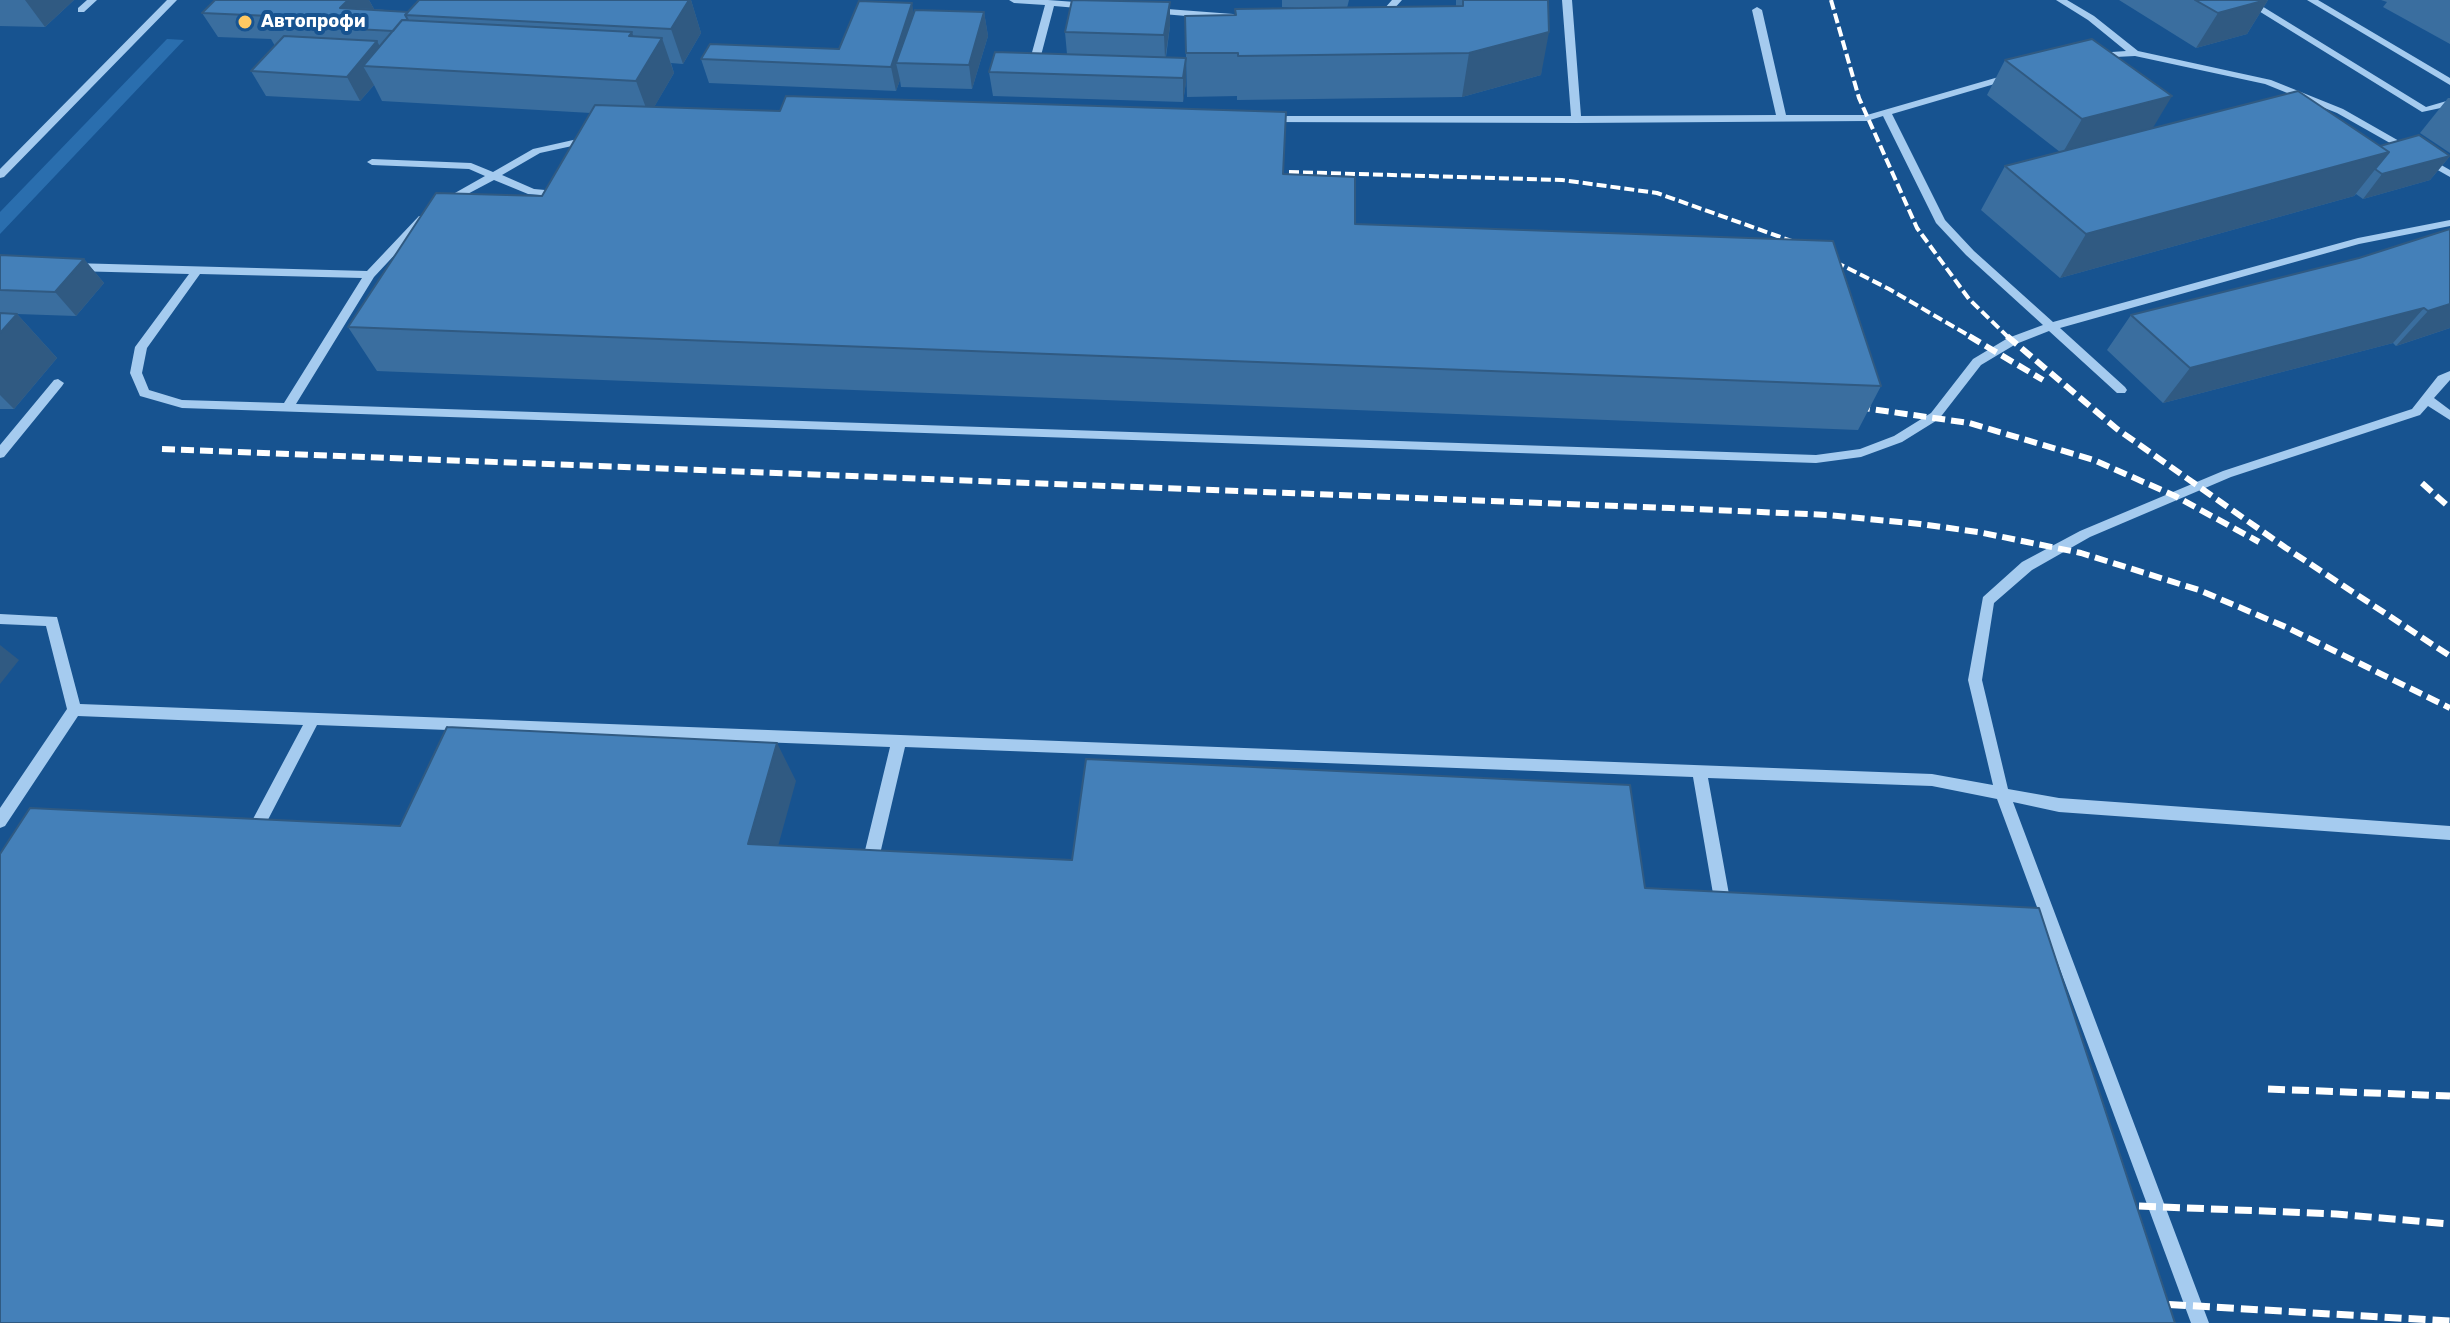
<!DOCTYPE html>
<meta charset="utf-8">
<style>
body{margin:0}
canvas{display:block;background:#175390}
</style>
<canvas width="2450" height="1323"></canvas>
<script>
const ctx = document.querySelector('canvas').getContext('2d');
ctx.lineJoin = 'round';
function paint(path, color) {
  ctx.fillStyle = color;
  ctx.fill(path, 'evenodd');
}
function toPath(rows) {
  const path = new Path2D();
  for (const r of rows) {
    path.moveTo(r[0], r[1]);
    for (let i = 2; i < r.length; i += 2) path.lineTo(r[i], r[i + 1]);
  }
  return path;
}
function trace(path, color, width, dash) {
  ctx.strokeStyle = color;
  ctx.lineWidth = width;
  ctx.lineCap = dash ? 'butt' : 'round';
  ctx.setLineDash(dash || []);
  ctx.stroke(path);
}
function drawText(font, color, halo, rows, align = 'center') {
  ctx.font = font + ' Rubik,sans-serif';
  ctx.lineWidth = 8;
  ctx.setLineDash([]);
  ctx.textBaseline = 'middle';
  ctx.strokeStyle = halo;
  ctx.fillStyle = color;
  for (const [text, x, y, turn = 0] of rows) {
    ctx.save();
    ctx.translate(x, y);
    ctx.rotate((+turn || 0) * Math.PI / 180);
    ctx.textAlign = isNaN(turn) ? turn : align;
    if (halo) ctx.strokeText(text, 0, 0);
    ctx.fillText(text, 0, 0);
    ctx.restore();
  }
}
const green = toPath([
 [167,39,184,40,0,234,0,212]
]);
const minor = toPath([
 [87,0,97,0,84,12,78,12,78,8,87,0],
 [167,0,177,0,4,177,0,178,0,169,167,0],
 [1009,0,1048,0,1089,3,1094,6,1089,9,1054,6,1038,67,1033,70,1028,67,1045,5,1014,3,1009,0],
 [1392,0,1402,0,1383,21,1377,21,1377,17,1392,0],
 [1562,0,1572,0,1581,116,1776,115,1752,10,1757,7,1762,10,1786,115,1867,115,2009,74,2015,74,2015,78,1892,114,1945,220,1974,251,2053,322,2358,238,2450,220,2450,226,2359,244,2060,328,2125,387,2127,390,2125,393,2117,393,2049,331,2016,344,1981,365,1939,419,1902,442,1861,457,1816,463,182,408,140,396,130,373,135,347,189,274,72,271,66,267,72,263,367,271,419,216,427,216,427,220,374,277,296,404,1816,455,1860,449,1894,436,1931,413,1973,359,2008,338,2043,325,1966,255,1936,223,1883,116,1867,121,1576,123,1267,122,1262,119,1267,116,1571,116,1562,0],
 [200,274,362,278,284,403,182,400,149,390,142,373,147,348,200,274],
 [2056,0,2067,0,2094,16,2138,51,2271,80,2343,109,2450,170,2450,177,2337,113,2265,84,2135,56,2095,58,2093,56,2098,53,2126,51,2088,20,2056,0],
 [2241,0,2252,0,2426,107,2450,100,2450,106,2422,112,2241,0],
 [2307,0,2318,0,2450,78,2450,85,2307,0],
 [1154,8,1233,14,1238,17,1233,20,1151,13,1149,11,1154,8],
 [591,136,596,139,595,141,540,153,502,175,534,189,567,192,567,196,563,197,528,194,494,180,443,207,438,204,439,202,485,176,469,169,372,165,367,162,372,159,471,163,493,172,533,149,591,136],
 [2450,371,2450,380,2434,398,2450,410,2450,420,2428,406,2420,415,2231,477,2090,537,2032,570,1994,603,1982,680,2008,789,2059,798,2450,826,2450,840,2059,812,2013,802,2209,1323,2191,1323,1997,799,1932,786,1708,778,1732,911,1730,916,1724,918,1718,916,1716,911,1693,777,905,747,877,867,874,872,869,874,864,872,861,867,890,747,317,725,258,839,253,841,248,839,245,834,303,725,78,716,5,826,0,828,0,808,67,709,46,626,0,624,0,614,57,617,80,704,1932,774,1993,785,1968,680,1983,597,2022,562,2080,531,2223,471,2412,409,2438,376,2450,371],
 [58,379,64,383,62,386,4,457,0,458,0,445,54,380,58,379]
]);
const railFar2 = toPath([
 [1831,0,1859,98,1917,228,1969,299,2009,338],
 [1289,172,1562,180,1657,193,1800,244,1889,289,1973,338]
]);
const railFar1 = toPath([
 [1969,336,2043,380],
 [2007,336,2117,429,2286,548,2450,656],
 [1857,407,1969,423,2094,460,2175,496,2259,542],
 [162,449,1671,508,1828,515,1920,524,1978,532,2081,553,2199,590,2288,628,2450,708],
 [2422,483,2450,508]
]);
const rail = toPath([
 [2268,1089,2450,1096],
 [2115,1205,2336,1214,2450,1224],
 [2145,1303,2450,1321]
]);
const wall = toPath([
 [0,0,74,0,45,27,0,26],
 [215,0,369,0,374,9,408,12,691,0,701,33,683,64,671,63,674,73,654,107,1284,174,1355,224,1881,386,1858,430,377,371,348,327,542,196,591,113,382,101,374,85,360,101,266,96,251,71,275,46,271,39,218,37,202,13],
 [1282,0,1349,0,1347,8,1456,6,1456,0,1548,0,1541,75,1462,97,1237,100,1237,96,1187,97,1185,16,1235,15,1235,9,1299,8,1282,7],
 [2119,0,2268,0,2247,34,2196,48],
 [2381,0,2450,0,2450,44,2383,7,2387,2],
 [1170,2,1170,26,1166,57,1186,82,1183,102,993,96,989,72,1067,54,1065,32],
 [984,12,988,36,972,89,901,87,900,80,896,91,709,83,701,59,839,49,914,13],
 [2005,60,2152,128,2380,146,2450,156,2430,180,2363,199,2356,194,2354,196,2060,278,1981,210,2005,166,2060,152,1987,95],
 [2448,98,2450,98,2450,153,2420,133],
 [0,255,84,259,104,283,76,316,17,314,57,358,14,409,0,409],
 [2359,258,2450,328,2396,346,2393,343,2163,403,2107,350,2131,315]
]);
const shadedWall = toPath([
 [25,0,74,0,45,27],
 [348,0,369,0,374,9,340,8],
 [689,0,691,0,701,33,683,64,671,29],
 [2268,0,2247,34,2196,48,2218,13],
 [1170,2,1170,26,1165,59,1164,35],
 [912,3,916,27,896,63,900,80,896,91,891,67],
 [984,12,988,36,972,89,969,65],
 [632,32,644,67,662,38,674,73,649,116,636,81,629,36],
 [1549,32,1541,75,1462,97,1469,53],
 [377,41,390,66,363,66,374,85,360,101,347,77],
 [1186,58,1186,82,1183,102,1183,78],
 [2172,96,2151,131,2062,154,2082,119],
 [2389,152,2354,196,2060,278,2086,234],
 [2450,156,2430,180,2363,199,2382,174],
 [84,259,104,283,76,316,55,292],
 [2450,304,2450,328,2396,346,2428,311],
 [2424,308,2393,343,2163,403,2190,368],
 [0,312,9,322,17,314,57,358,14,409,0,395],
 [0,645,19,660,0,684],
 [777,743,796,781,769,879,748,844]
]);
const building = toPath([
 [215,0,348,0,340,8,408,12,405,15,408,20,402,20,393,31,261,24,270,16,202,13,215,0],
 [419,0,689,0,671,29,405,15,419,0],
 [1072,0,1170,2,1164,35,1065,32,1072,0],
 [1463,0,1548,0,1549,32,1469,53,1238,56,1238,53,1186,53,1185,16,1236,15,1235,9,1463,6,1463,0],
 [2195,0,2266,0,2218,13,2195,0],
 [859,1,912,3,891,67,701,59,710,44,839,49,859,1],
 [915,10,984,12,969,65,896,63,915,10],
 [402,20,632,32,629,36,662,38,636,81,363,66,402,20],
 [284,36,377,41,347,77,251,71,284,36],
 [2092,39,2172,96,2082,119,2005,60,2092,39],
 [995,52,1186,58,1183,78,989,72,995,52],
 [2298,91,2389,152,2086,234,2005,166,2298,91],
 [786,96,1286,112,1283,174,1355,177,1355,224,1833,241,1881,386,348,327,436,193,542,196,595,105,780,111,786,96],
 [2419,135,2450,156,2382,174,2375,169,2389,152,2380,146,2419,135],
 [2450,229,2450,304,2428,311,2424,308,2190,368,2131,315,2359,258,2450,229],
 [0,255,84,259,55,292,0,290,0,255],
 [0,313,17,314,0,333,0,313],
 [447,727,777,743,748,844,1072,860,1086,759,1630,785,1645,888,2039,908,2175,1323,0,1323,0,854,30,808,400,826,447,727]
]);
const markers = [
 [245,22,8,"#ffc963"]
];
const farPoinames = [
 ["Автопрофи",261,22]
];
paint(green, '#2a6eae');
paint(minor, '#a5cbef');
trace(railFar2, '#fff', 4, [10, 4]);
trace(railFar1, '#fff', 6, [13, 6]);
trace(rail, '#fff', 7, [17, 7]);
paint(wall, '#3a6e9f');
paint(shadedWall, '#305a82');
paint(building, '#4480b9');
trace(building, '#305a82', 2);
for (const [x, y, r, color] of markers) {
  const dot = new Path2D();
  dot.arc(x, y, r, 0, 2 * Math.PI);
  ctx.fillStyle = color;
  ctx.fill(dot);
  trace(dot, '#175390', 3);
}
drawText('bold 18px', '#fff', '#175390', farPoinames, 'left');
</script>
